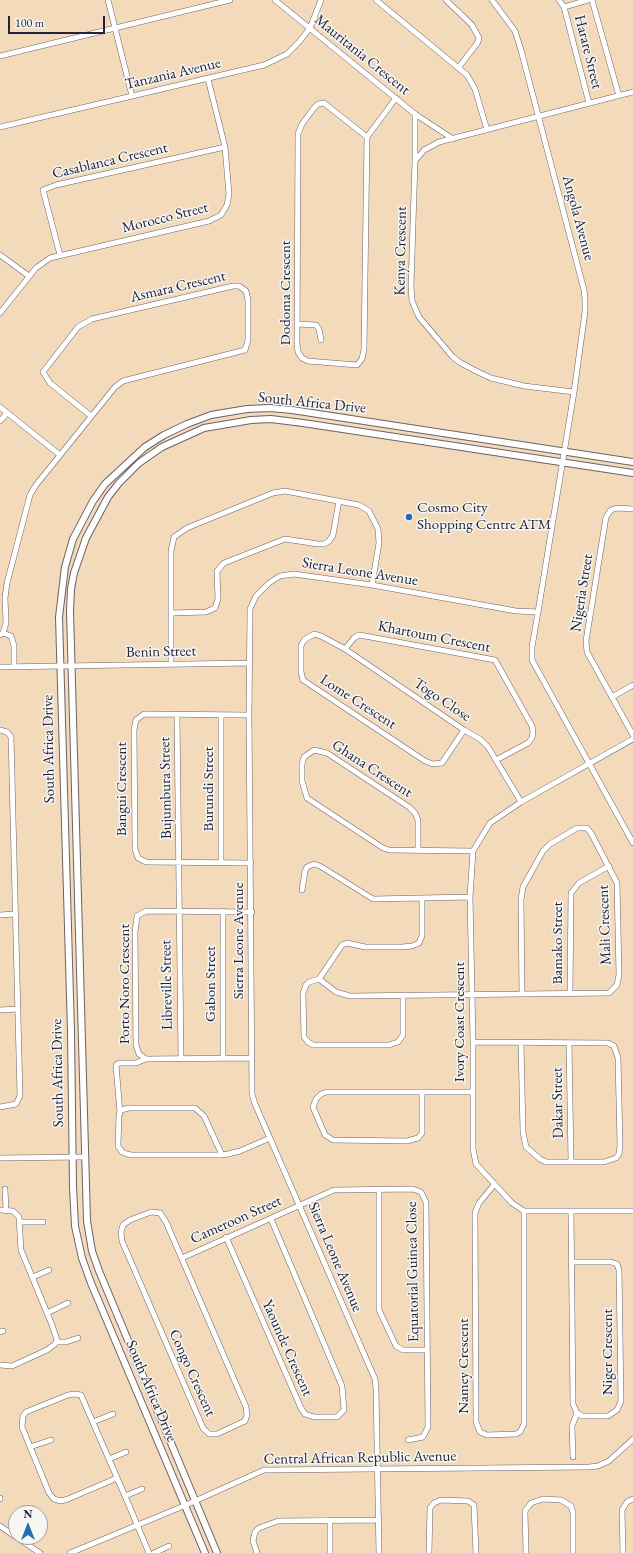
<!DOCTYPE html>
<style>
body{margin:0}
#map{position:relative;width:633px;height:1553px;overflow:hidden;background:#f3daba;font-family:"EB Garamond",serif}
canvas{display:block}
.north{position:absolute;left:8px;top:1505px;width:40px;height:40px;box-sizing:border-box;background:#f6f6f2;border:1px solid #a1a1a9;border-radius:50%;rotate:0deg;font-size:11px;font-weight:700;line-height:16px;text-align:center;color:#22223b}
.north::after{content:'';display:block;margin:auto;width:14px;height:18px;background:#1f6fb2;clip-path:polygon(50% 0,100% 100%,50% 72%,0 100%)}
.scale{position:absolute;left:8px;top:16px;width:97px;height:18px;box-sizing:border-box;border:2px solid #22223b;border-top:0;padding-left:5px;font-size:12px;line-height:14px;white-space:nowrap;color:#22223b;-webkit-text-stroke:3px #f6f6f2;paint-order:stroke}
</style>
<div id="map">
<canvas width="633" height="1553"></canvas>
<div class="north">N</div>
<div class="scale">100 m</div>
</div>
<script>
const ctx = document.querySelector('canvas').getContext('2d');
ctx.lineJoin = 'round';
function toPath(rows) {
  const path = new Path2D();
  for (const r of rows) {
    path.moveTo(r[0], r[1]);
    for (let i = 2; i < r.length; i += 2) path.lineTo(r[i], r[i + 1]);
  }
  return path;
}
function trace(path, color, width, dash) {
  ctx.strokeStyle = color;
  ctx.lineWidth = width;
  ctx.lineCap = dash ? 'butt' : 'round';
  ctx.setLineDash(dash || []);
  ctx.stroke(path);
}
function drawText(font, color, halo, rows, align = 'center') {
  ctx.font = font + ' "EB Garamond",serif';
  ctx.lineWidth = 3;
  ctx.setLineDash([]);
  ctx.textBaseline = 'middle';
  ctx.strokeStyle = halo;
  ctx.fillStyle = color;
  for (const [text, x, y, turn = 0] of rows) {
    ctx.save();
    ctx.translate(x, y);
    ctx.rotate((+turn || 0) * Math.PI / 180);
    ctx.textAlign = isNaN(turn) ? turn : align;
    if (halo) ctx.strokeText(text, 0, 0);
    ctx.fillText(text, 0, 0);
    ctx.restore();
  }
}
const minor = toPath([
 [108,0,132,96],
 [275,0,415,114,415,161],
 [376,0,467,75,475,89,487,130],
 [446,0,472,25,479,38,478,42,459,67],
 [492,0,515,31,521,50,584,290,585,299,585,312,574,392,538,612,532,647,532,660,633,843],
 [559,0,564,7,589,103],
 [592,0,619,96],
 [564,7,588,0],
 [0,56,230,0],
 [324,103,367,137,364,349,362,359,357,365,308,361,302,358,298,352,297,344,298,134,302,124,314,108,318,104,324,103],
 [415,114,453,139],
 [0,127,264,65,287,54,299,42,310,28,321,0],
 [367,137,396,98],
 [0,255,29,276],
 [60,255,43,190,56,185,225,147],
 [0,313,36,268,50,258,209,221,221,215,227,205,229,194,225,147,208,79],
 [297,324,316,325,319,329,321,340],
 [574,392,524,386,491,378,478,372,459,362,452,356,419,317,412,301,411,286,415,161,424,150,439,142,633,92],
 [0,407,60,455],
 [0,421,7,413],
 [633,509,617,508,611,510,606,517,586,641,587,652,633,735],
 [171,613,206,612,215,608,218,599,217,571,224,563,285,539,318,544,324,544,329,541,333,535,339,501],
 [3,633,11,636,12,639,14,646,14,666],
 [0,635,3,633,6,623,5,598,7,583,30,495,36,485,115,387,123,381,245,350,248,340,248,300,246,291,239,286,233,286,92,319,78,327,43,372,50,383,91,416],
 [345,649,354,638,359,635,365,636,495,660,532,726,533,732,532,738,528,743,496,760],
 [171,663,171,551,174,537,187,528,273,493,285,491,359,505,369,511,378,529,379,543,372,585],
 [0,667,250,663],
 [612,697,633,685],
 [177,715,181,1058],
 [249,715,144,714,136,720,134,730,135,849,138,858,146,862,251,863],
 [0,730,7,732,11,737,20,1096,16,1104,0,1107],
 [464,730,442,763,433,764,425,761,303,680,301,672,301,646,304,640,314,634,321,636,345,649,464,730,480,739,488,747,521,802],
 [633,739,521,802,490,823,473,851,470,897,473,1042,473,1149,476,1164,512,1203,524,1211,633,1211],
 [418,849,418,820,415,813,409,807,327,753,314,750,304,757,302,764,302,781,307,798,383,848,389,850,473,851],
 [221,862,221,715],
 [302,890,305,871,307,867,314,864,320,866,373,899,470,897],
 [223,911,223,1057],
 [0,915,14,914],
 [319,979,336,992,350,996,609,993,617,985,619,975,617,883,591,833,587,828,577,828,550,844,543,851,523,887,521,899,522,994],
 [570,993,571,893,579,883,609,866],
 [403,996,403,1035,398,1042,389,1045,313,1045,308,1042,304,1037,303,993,306,985,309,982,319,979,342,945,347,943,365,947,402,947,412,946,419,943,422,936,422,899],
 [0,1010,17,1009],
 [473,1042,608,1043,614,1046,618,1058,620,1145,619,1154,616,1158,604,1162,546,1162,540,1159,526,1147,523,1132,521,1043],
 [569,1043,571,1162],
 [252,1058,146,1059,139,1054,136,1045,135,932,137,916,146,911,252,912],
 [422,1093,422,1133,418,1138,407,1141,333,1140,325,1135,313,1107,316,1099,321,1094,327,1092,472,1092],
 [120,1113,116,1065,119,1063,136,1063,146,1059],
 [222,1155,204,1116,195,1108,129,1108,121,1110,119,1114,118,1146,122,1152,127,1154,131,1155,222,1155,228,1154,240,1151,270,1138],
 [0,1158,84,1157],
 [494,1185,479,1203,475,1213,476,1422,480,1432,487,1435,516,1434,520,1432,524,1424,524,1211],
 [5,1189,6,1210],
 [379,1189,379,1310,396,1346,403,1350,426,1350],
 [0,1210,13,1211,19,1217,21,1250,52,1325,57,1340,55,1344,47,1350,12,1366,0,1365],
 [151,1212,160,1213,166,1222,246,1407,247,1415,245,1421,217,1434,209,1434,203,1428,122,1241,121,1232,123,1225,130,1220,151,1212],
 [571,1212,573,1404,577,1413,582,1416,608,1416,617,1410,621,1401,619,1270,617,1264,611,1262,572,1262],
 [20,1222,43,1222],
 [226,1237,301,1408,305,1414,314,1417,337,1417,344,1410,342,1386,271,1219],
 [182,1258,334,1190,413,1189,421,1192,426,1202,428,1427,423,1437,408,1440],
 [33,1277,49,1270],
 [47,1313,68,1303],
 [0,1332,3,1331],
 [56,1342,66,1342,78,1338],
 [93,1422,113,1414],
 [30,1447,51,1440],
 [573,1457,572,1426,577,1413],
 [109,1459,126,1452],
 [117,1478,68,1499,61,1501,54,1499,49,1493,22,1427,23,1416,26,1412,68,1395,75,1394,81,1395,125,1496,149,1553],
 [125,1496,142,1489],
 [0,1499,0,1498],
 [0,1526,16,1537],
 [16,1537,40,1553],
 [70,1553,186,1505,264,1470,589,1467,598,1466,609,1461,633,1439],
 [154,1553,169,1546],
 [257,1553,253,1541,255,1532,259,1528,278,1521,379,1520],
 [330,1553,330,1520],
 [379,1553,376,1388,375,1379,255,1104,252,1094,249,715,250,609,256,596,269,583,280,576,294,574,372,585,516,611,538,612],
 [429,1553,430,1508,434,1503,441,1500,468,1501,474,1505,476,1553],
 [526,1553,525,1511,531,1503,543,1499,561,1500,571,1506,573,1513,573,1553],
 [623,1553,622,1510,627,1502,633,1499]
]);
const tertiary = toPath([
 [205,1553,91,1283,82,1258,75,1226,73,1187,71,1031,59,617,65,567,73,539,93,501,105,484,145,447,164,435,187,424,211,415,247,409,270,408,292,410,633,462],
 [217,1553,99,1271,92,1251,87,1221,70,611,71,589,74,573,86,538,108,497,119,483,139,463,162,447,204,428,251,420,271,419,303,423,633,473]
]);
const markers = [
 [409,517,4,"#1f6fb2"]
];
const streetNames = [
 ["Harare Street",588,52,76],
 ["Mauritania Crescent",362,55,39],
 ["Tanzania Avenue",173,74,-13],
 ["Casablanca Crescent",110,161,-13],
 ["Morocco Street",165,218,-14],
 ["Angola Avenue",578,218,75],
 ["Kenya Crescent",401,251,-89],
 ["Asmara Crescent",178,287,-13],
 ["Dodoma Crescent",286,293,-90],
 ["South Africa Drive",312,403,6],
 ["Sierra Leone Avenue",360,572,9],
 ["Nigeria Street",582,593,-81],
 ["Khartoum Crescent",434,637,11],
 ["Benin Street",161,652,-1],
 ["Togo Close",442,700,34],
 ["Lome Crescent",358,702,33],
 ["South Africa Drive",49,749,-91],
 ["Ghana Crescent",372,769,33],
 ["Bujumbura Street",166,788,-91],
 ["Bangui Crescent",122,789,-90],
 ["Burundi Street",209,789,-90],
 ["Mali Crescent",605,925,-92],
 ["Sierra Leone Avenue",239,941,-90],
 ["Bamako Street",558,943,-90],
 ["Porto Noro Crescent",125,984,-90],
 ["Gabon Street",211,984,-90],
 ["Libreville Street",167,985,-91],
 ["Ivory Coast Crescent",460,1022,-90],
 ["South Africa Drive",58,1073,-91],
 ["Dakar Street",558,1103,-91],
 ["Cameroon Street",236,1220,-24],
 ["Sierra Leone Avenue",335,1257,67],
 ["Equatorial Guinea Close",413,1272,-91],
 ["Yaounde Crescent",287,1348,66],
 ["Niger Crescent",608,1352,-90],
 ["Namey Crescent",464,1366,-90],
 ["Congo Crescent",192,1373,66],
 ["South Africa Drive",151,1391,67],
 ["Central African Republic Avenue",360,1458,-1]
];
const poiNames = [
 ["Cosmo City",417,508],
 ["Shopping Centre ATM",417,525]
];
trace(minor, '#6b6267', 6);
trace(tertiary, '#6b6267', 8);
trace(minor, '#fff', 5);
trace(tertiary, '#fff', 6);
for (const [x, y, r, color] of markers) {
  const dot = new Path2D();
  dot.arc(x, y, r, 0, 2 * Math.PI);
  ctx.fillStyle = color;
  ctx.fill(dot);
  trace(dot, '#f6f6f2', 1.5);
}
drawText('15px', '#22223b', '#f6f6f2', streetNames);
drawText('15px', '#22223b', '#f6f6f2', poiNames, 'left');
</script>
